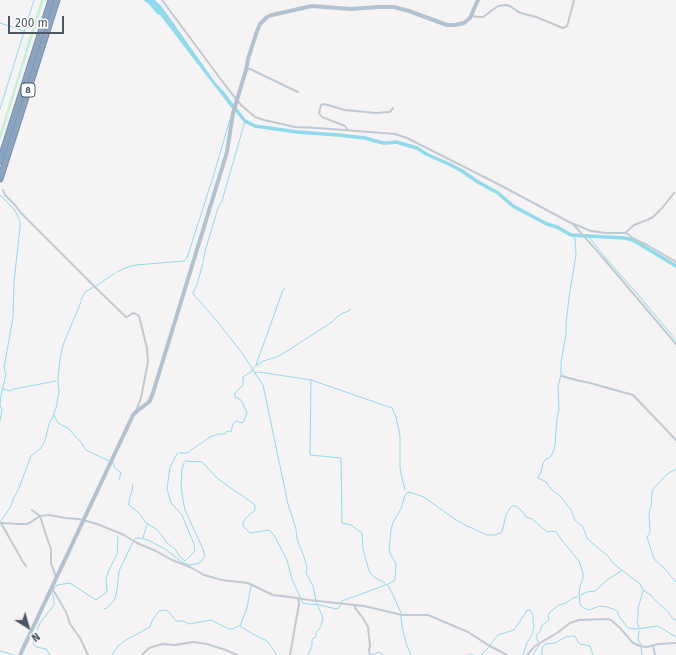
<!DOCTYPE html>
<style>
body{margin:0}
#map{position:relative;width:676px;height:655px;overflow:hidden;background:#f5f3f3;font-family:"Fira Sans",sans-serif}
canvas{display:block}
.north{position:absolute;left:8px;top:607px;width:40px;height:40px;-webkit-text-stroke:3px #fff;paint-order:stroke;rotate:143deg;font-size:11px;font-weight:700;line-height:16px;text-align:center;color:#4a5661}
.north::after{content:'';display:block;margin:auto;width:14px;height:18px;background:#4a5661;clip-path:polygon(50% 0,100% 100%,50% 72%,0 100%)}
.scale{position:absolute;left:8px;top:16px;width:56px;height:18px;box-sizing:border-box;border:2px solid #4a5661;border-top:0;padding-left:5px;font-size:12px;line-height:14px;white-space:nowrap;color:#4a5661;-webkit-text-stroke:3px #fff;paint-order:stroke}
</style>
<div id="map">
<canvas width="676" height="655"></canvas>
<div class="north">N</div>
<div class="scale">200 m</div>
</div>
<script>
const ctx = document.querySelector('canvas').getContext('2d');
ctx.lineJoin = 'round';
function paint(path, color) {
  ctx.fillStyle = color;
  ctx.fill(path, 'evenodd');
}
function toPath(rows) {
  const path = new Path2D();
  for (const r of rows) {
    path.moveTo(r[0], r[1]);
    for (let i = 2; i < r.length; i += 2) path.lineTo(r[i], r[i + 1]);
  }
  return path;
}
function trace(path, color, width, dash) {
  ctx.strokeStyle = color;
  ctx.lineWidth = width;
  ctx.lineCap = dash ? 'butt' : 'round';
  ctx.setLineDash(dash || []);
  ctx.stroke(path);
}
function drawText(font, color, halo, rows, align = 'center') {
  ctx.font = font + ' "Fira Sans",sans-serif';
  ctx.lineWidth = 3;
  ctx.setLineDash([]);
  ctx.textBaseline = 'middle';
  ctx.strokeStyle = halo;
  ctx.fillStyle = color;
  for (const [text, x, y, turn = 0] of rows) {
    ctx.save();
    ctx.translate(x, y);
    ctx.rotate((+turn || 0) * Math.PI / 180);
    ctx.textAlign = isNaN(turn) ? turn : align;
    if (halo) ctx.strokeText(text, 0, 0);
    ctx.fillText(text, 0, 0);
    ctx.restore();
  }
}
const green = toPath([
 [41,0,44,0,0,141,0,133]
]);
const water = toPath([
 [143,0,155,0,162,7,215,82,226,94,234,105,233,110,160,15,157,14,149,4]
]);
const stream = toPath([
 [0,23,24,31],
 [0,109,34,0],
 [0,195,13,208,17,214,20,222,20,227,14,282,13,317,4,368,6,374,1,395,0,405,2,410,0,421],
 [571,235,575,238,576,255,569,297,566,324,566,334,561,363,561,375,558,387,559,409,557,418,555,444,554,450,551,456,549,458,546,459,543,463,541,472,538,478,546,482,552,490,560,496,571,510,575,520,583,527,587,538,593,544,608,556,612,562,619,568,640,584,643,590,651,595,654,599,669,613,673,619,676,620],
 [588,236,609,262,634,290,676,340],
 [203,261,206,248,218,208,222,201,245,121],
 [203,263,197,285,193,293,194,295,216,320,242,353,263,385,288,504,296,529,297,539,304,557,307,567,306,573,313,586,316,600],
 [117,272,125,268,136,265,184,261,187,258,214,174,230,119],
 [96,286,115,273],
 [81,300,85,292,94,287],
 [256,365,283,290,284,289,285,289],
 [254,367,263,361,277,357,284,353,332,322,338,316,343,313,349,311,350,309],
 [255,373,259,372,311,380,392,408,396,417,400,435,400,469,405,490],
 [58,379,60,358,63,345,81,302],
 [311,380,310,455,341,458,342,523,351,525,362,533,363,549,369,571,374,577,385,583],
 [3,389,10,391,14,389,56,381],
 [54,415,58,423,69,429,74,435,81,442,86,450,109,461],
 [180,453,187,453,210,437,219,434,225,434,227,431,231,432,233,424,236,421,242,423,244,421,247,413,241,400,235,397,235,393,243,385,243,377,252,371,253,369],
 [185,461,202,462,218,479,254,504,255,506,255,510,245,519,243,523,243,526,250,533,269,530,274,535,287,560,292,579,300,597],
 [113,463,115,468,121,473,119,480],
 [133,484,132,491,129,501,129,505,139,513,146,523,156,529,164,538,166,542,175,549,180,557,185,561,195,551,194,544,182,515,171,503,167,489,170,467,175,457,178,453],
 [15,496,19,488,31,456,41,448,45,441,49,424,52,419,56,408,59,392,58,380],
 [651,508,652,492,654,488,667,474,676,469],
 [650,509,649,514,650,532,647,537,654,559,664,568,676,582],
 [0,522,10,508,14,497],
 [143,538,146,527,148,524],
 [134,540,136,538,140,538,150,541,165,549,182,562,187,564,190,565,200,563,204,557,205,556,203,549,185,510,184,505,181,488,182,469,184,463],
 [565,544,579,561,583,573,583,578,580,586,579,593,580,604,582,607,589,610,600,606,607,607,613,609,617,611,620,618,628,628,637,629,658,626,676,637],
 [388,585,395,599,401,613],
 [54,589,57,585,70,583,96,600,107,592,106,578,109,570,117,554,118,536],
 [581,595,587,592,595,591,607,580,615,575,621,571],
 [353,597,364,593,388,584,394,581,395,579,396,564,391,555,389,550,391,530,393,522,401,509,404,498,407,493,409,492,424,497,453,518,465,525,487,535,495,535,502,532,506,515,510,508,512,506,516,506,522,511,526,517,532,519,547,532,552,531,556,532,564,543],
 [301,600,303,603,308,604,320,605,336,609,339,608,340,605],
 [316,603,317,604],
 [341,603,342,601,352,597],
 [104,609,107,608,115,599,117,590,119,571,133,542],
 [401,616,402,627,406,643,411,655],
 [240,626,247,608,251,586],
 [639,627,637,622,638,616,638,608,643,591],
 [639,631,638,639,641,645],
 [36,633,40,623,54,605,54,599,52,593,53,591],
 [35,634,33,640,34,645,37,647,46,649,50,655],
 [538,642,536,635,540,632,542,625,549,620,548,615,550,612,559,605,566,603,573,598,577,597],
 [490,645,498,635,514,630,526,612,527,610,530,610,533,615,533,621,534,627,533,630,533,633,527,643,523,655],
 [641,647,642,655],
 [0,651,14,655],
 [112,655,118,646,126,640,150,627,152,621,156,615,159,611,165,610,169,612,176,621,183,621,189,624,211,620,229,629,233,629,238,626,240,626,251,633,267,641,275,652,277,655],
 [308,655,312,646,312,639,316,637,316,633,321,626,323,618,318,606],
 [371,655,379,652,384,655],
 [468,655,473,655],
 [481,655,489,647],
 [533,655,539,645],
 [542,655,542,648,545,644,555,643,566,637,572,636,575,636,578,642,580,644,590,646,593,655]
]);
const river = toPath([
 [233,106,245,121,255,126,297,132,338,135,365,138,383,143,388,143,396,142,417,148,426,154,451,165,462,171,478,182,498,193,513,206,547,224,557,227,571,235,624,238,633,240,676,266]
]);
const street = toPath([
 [162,0,228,89,242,106,255,117,264,120,295,127,318,128,395,134,407,138,500,185,569,222,591,231,606,233,625,233,628,234,632,238,647,245,676,262],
 [471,16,479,17,483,17,498,6,506,5,510,6,517,11,521,13,536,17,563,28,567,26,568,23,574,0],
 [246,70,250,69,298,92],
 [348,130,345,126,322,117,319,113,321,105,324,104,345,110,376,113,389,112,391,111,393,108],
 [3,190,5,195,15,205,21,213,95,287,126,317,127,317,133,313,136,314,139,316,147,348,148,362,141,398,136,411],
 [573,224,598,252,676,344],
 [625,233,634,225,647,220,653,217,663,207,674,193],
 [562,376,576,380,590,383,633,395,676,440],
 [32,510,40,516,47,538,51,549,51,563,56,577],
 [1,523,19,524,27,524,31,522,40,516,49,515,65,518,79,519,97,524,122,534,137,543,156,551,172,560,190,567,204,575,222,580,248,583,273,595,290,597,309,600,364,606,402,615,428,615,468,632,488,645,507,655],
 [1,523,23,562,26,566],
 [52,588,66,612,70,624,80,638,88,655],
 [355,605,355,608,363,618,368,627,370,646,369,650,370,655],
 [653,645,655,655],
 [142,655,149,648,155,646,163,644,175,645,193,642,207,644,226,650,237,655],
 [290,655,299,604,298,598],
 [527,655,535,646,540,643,557,633,570,623,579,620,608,619,611,620,620,628,633,643,640,646,647,647,658,644,676,643]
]);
const primary = toPath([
 [20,655,133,415,137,411,149,402,152,396,227,152,233,113,246,70,248,59,257,31,260,24,267,17,272,15,312,6,350,9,379,7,394,7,409,11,447,25,455,25,464,23,470,18,478,0]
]);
const highway = toPath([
 [0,161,51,0],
 [0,179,57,0]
]);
const shields = [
 [28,90,14]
];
const shieldNames = [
 ["8",28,90]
];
paint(green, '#c3f1d5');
paint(water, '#90daee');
trace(stream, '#90daee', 1);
trace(river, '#90daee', 3.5);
trace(highway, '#7690ad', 7);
trace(street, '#c1cad2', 2);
trace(primary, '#b3c2d1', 4);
trace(highway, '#8ba5c1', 5);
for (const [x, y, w] of shields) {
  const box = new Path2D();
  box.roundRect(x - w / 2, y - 7, w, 14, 3);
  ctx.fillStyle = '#fff';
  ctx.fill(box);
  trace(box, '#4a5661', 1);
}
drawText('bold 9px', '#4a5661', null, shieldNames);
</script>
